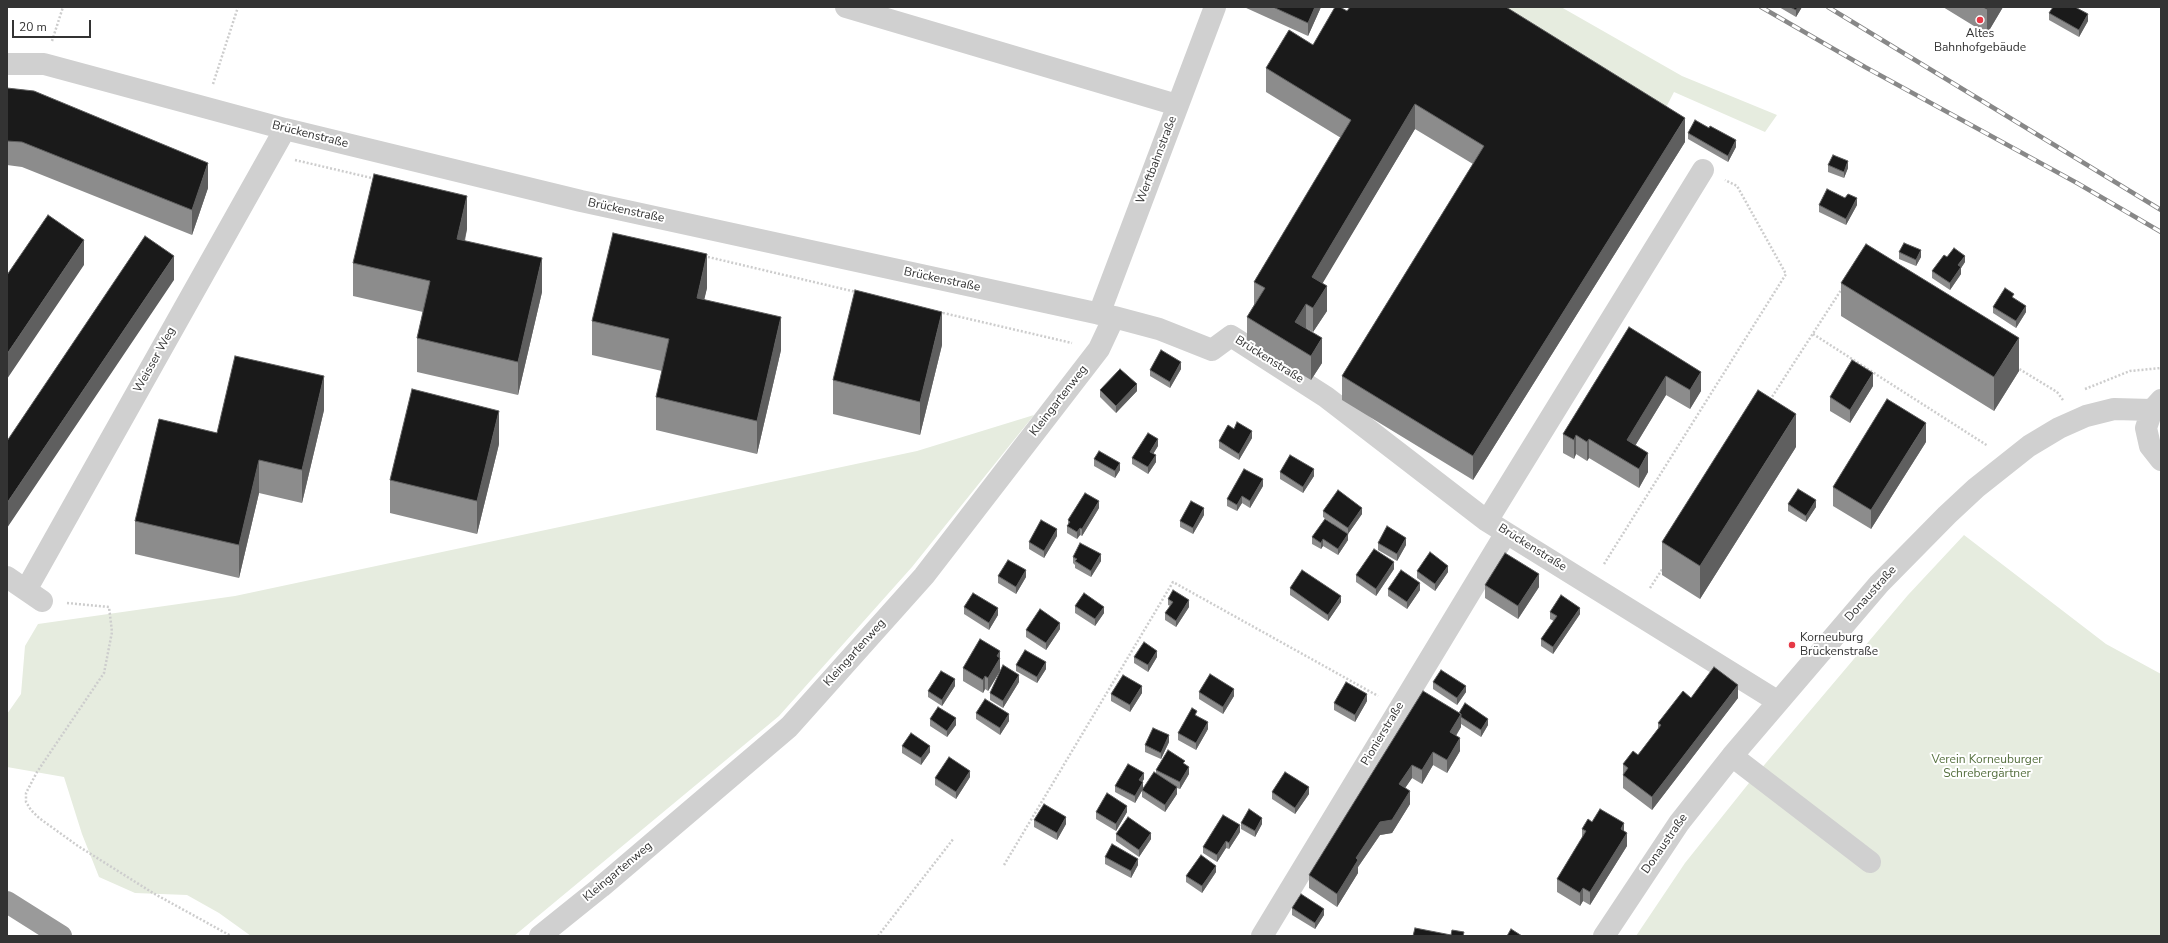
<!DOCTYPE html>
<meta charset="utf-8">
<style>
body{margin:0}
#map{position:relative;width:2168px;height:943px;overflow:hidden;background:#fff;font-family:"Nunito Sans",sans-serif}
canvas{display:block}
.frame{position:absolute;inset:0;border:8px solid #333;pointer-events:none}
.scale{position:absolute;left:12px;top:20px;width:79px;height:18px;box-sizing:border-box;border:2px solid #333;border-top:0;padding-left:5px;font-size:12px;line-height:14px;white-space:nowrap;color:#333;-webkit-text-stroke:3px #fff;paint-order:stroke}
</style>
<div id="map">
<canvas width="2168" height="943"></canvas>
<div class="frame"></div>
<div class="scale">20 m</div>
</div>
<script>
const ctx = document.querySelector('canvas').getContext('2d');
ctx.lineJoin = 'round';
function paint(path, color) {
  ctx.fillStyle = color;
  ctx.fill(path, 'evenodd');
}
function toPath(rows) {
  const path = new Path2D();
  for (const r of rows) {
    path.moveTo(r[0], r[1]);
    for (let i = 2; i < r.length; i += 2) path.lineTo(r[i], r[i + 1]);
  }
  return path;
}
function trace(path, color, width, dash) {
  ctx.strokeStyle = color;
  ctx.lineWidth = width;
  ctx.lineCap = dash ? 'butt' : 'round';
  ctx.setLineDash(dash || []);
  ctx.stroke(path);
}
function drawText(font, color, halo, rows, align = 'center') {
  ctx.font = font + ' "Nunito Sans",sans-serif';
  ctx.lineWidth = 4;
  ctx.setLineDash([]);
  ctx.textBaseline = 'middle';
  ctx.strokeStyle = halo;
  ctx.fillStyle = color;
  for (const [text, x, y, turn = 0] of rows) {
    ctx.save();
    ctx.translate(x, y);
    ctx.rotate((+turn || 0) * Math.PI / 180);
    ctx.textAlign = isNaN(turn) ? turn : align;
    if (halo) ctx.strokeText(text, 0, 0);
    ctx.fillText(text, 0, 0);
    ctx.restore();
  }
}
const green = toPath([
 [1467,7,1561,7,1682,76,1777,115,1765,132,1674,92,1657,125],
 [1034,415,912,567,779,716,514,936,251,936,219,913,187,895,135,893,99,877,82,834,64,777,7,767,7,714,21,694,25,646,38,624,235,596,917,451],
 [1964,535,2106,644,2161,674,2161,936,1636,936,1685,863,1749,783,1908,595]
]);
const path = toPath([
 [52,41,63,7],
 [213,84,238,7],
 [295,160,376,179],
 [704,256,856,292],
 [939,312,1072,343],
 [1813,334,1988,446],
 [2016,367,2057,392,2063,400],
 [2085,389,2130,371,2161,368],
 [1770,400,1843,287],
 [1604,564,1786,274,1737,186,1725,180],
 [1650,588,1663,568],
 [67,603,109,607,112,632,104,673,37,772,26,793,26,802,31,810,39,818,78,846,153,893,231,936],
 [1004,865,1173,582,1378,696],
 [878,936,954,838]
]);
const minor = toPath([
 [846,7,1177,105],
 [7,64,44,64,285,129,581,201,1114,317,1159,329,1212,350,1231,336,1326,397,1487,521,1777,701],
 [1099,314,1215,7],
 [2161,400,2152,410,2146,428,2150,446,2161,460],
 [1487,521,1703,170],
 [7,577,42,601],
 [26,590,285,129],
 [1732,756,1870,862],
 [540,936,601,887,789,727,924,576,1099,349,1114,317],
 [1262,936,1506,533],
 [1604,936,1679,823,1732,756,1879,584,1947,515,1976,488,2029,446,2059,428,2086,416,2114,409,2152,410]
]);
const highway = toPath([
 [7,902,61,936]
]);
const rail = toPath([
 [1761,7,1865,67,2077,183,2161,232],
 [1828,7,2161,210]
]);
const wall = toPath([
 [1244,7,1321,7,1308,36],
 [1779,7,1802,7,1796,17],
 [1943,7,2003,7,1987,34],
 [1347,11,1685,142,1473,480,1342,400,1342,376,1473,164,1415,129,1322,283,1327,311,1313,332,1306,328,1322,363,1311,380,1247,341,1247,317,1254,305,1254,282,1341,138,1266,92,1266,68,1313,45],
 [2049,13,2088,21,2079,37,2049,20],
 [7,88,208,188,192,235,22,167,7,165],
 [1688,133,1736,147,1728,162,1688,139],
 [1828,165,1848,168,1844,178,1828,172],
 [1819,205,1857,205,1846,225,1819,212],
 [467,229,465,241,542,292,518,395,417,372,417,338,423,312,353,296,353,263],
 [1899,252,1921,257,1916,266,1899,259],
 [1965,262,1961,268,1961,274,1950,290,1932,278,1932,271],
 [1841,283,2019,371,1994,411,1841,316],
 [707,288,704,299,781,350,757,454,656,430,656,397,662,371,592,355,592,321],
 [1993,307,2026,312,2016,328,1993,313],
 [1629,327,1701,391,1690,409,1666,395,1635,446,1648,472,1639,488,1589,458,1587,461,1576,454,1574,459,1563,453,1563,434],
 [942,345,920,435,833,414,833,380],
 [1181,369,1170,388,1150,376,1150,370],
 [1873,386,1850,423,1830,411,1830,397],
 [1100,390,1137,391,1116,413,1100,397],
 [324,410,302,503,259,493,239,578,135,554,135,521,217,433],
 [1234,429,1252,438,1239,460,1219,448,1219,441],
 [1926,442,1871,529,1833,506,1833,487],
 [499,444,477,534,390,513,390,480],
 [1158,446,1153,454,1156,462,1148,474,1132,464,1132,458],
 [1796,447,1700,599,1662,575,1662,542],
 [1094,459,1120,470,1115,478,1094,466],
 [1280,472,1314,476,1303,493,1280,479],
 [1263,486,1250,508,1242,503,1237,511,1227,506,1227,499],
 [1788,504,1816,507,1806,522,1788,511],
 [1099,508,1082,536,1080,535,1077,539,1067,533,1067,526,1068,525,1068,520],
 [1323,511,1362,514,1348,534,1348,540,1338,555,1323,546,1321,549,1312,544,1312,537,1333,524,1323,517],
 [1204,515,1193,534,1180,527,1180,521],
 [1057,536,1044,558,1029,549,1029,542],
 [1378,543,1406,545,1397,561,1378,550],
 [1073,557,1101,561,1091,577,1075,568,1075,565,1073,563],
 [1394,569,1376,596,1356,582,1356,575],
 [1417,571,1448,572,1435,591,1417,578],
 [998,576,1026,577,1016,594,998,583],
 [1485,585,1539,587,1518,619,1485,598],
 [1290,588,1341,602,1328,621,1290,595],
 [1388,589,1420,590,1407,609,1388,596],
 [1168,599,1189,607,1176,627,1165,620,1165,613,1170,606,1168,605],
 [1075,606,1104,613,1095,626,1075,613],
 [964,607,998,615,989,630,964,614],
 [1550,612,1580,614,1553,654,1541,646,1541,639,1554,621,1550,619],
 [1060,629,1046,650,1026,637,1026,630],
 [1000,651,1000,671,988,691,985,689,983,693,963,681,963,668],
 [1134,657,1157,657,1148,672,1134,663],
 [1016,665,1046,669,1037,683,1016,671],
 [1019,682,1003,708,990,700,990,693],
 [1433,682,1466,692,1457,705,1433,689],
 [955,686,942,706,928,697,928,691],
 [1199,692,1234,696,1223,714,1199,699],
 [1142,693,1130,712,1111,701,1111,694],
 [1691,698,1738,698,1652,810,1623,788,1623,764,1638,755,1658,729,1658,723],
 [1367,701,1355,722,1334,710,1334,703],
 [976,713,1009,721,1000,735,976,719],
 [1459,713,1488,725,1481,737,1461,724,1461,727,1456,736,1460,751,1447,773,1433,765,1422,784,1412,778,1405,788,1410,804,1392,833,1380,835,1358,867,1358,873,1337,907,1309,888,1309,875],
 [930,719,956,725,947,737,930,726],
 [1208,729,1196,750,1178,740,1178,733],
 [1169,742,1161,759,1145,752,1145,745],
 [902,746,930,752,921,765,902,753],
 [1185,764,1189,774,1180,789,1177,788,1177,794,1165,812,1142,797,1142,790,1156,774,1156,770],
 [970,777,956,799,935,785,935,778],
 [1144,779,1142,782,1143,789,1135,803,1115,792,1115,786],
 [1272,792,1309,794,1295,814,1272,799],
 [1096,812,1127,812,1116,831,1096,819],
 [1034,820,1066,824,1057,840,1034,827],
 [1592,822,1624,831,1627,846,1590,905,1583,901,1580,906,1557,892,1557,879,1582,838,1582,829],
 [1241,823,1262,824,1255,837,1241,829],
 [1240,832,1229,849,1226,848,1217,862,1203,853,1203,847],
 [1116,834,1151,839,1139,857,1116,841],
 [1105,857,1138,865,1131,878,1105,864],
 [1216,872,1202,893,1186,882,1186,876],
 [1292,908,1324,915,1315,929,1292,915]
]);
const shadedWall = toPath([
 [1315,7,1321,7,1308,36,1308,23],
 [1798,7,1802,7,1796,17,1796,10],
 [1988,7,2003,7,1987,34,1987,9],
 [2088,14,2088,21,2079,37,2079,30],
 [1415,104,1415,129,1312,301,1312,277],
 [1685,118,1685,142,1473,480,1473,456],
 [1736,140,1736,147,1728,162,1728,156],
 [1848,161,1848,168,1844,178,1844,172],
 [208,163,208,188,192,235,192,210],
 [467,196,467,229,457,272,457,239],
 [1857,198,1857,205,1846,225,1846,219],
 [84,240,84,265,7,379,7,354],
 [1921,250,1921,257,1916,266,1916,260],
 [707,254,707,288,697,331,697,298],
 [174,256,174,280,7,528,7,503],
 [1965,256,1965,262,1961,268,1961,274,1950,290,1950,283,1958,265],
 [542,258,542,292,518,395,518,362],
 [1327,286,1327,311,1313,332,1313,308],
 [1306,304,1306,328,1295,346,1295,322],
 [2026,306,2026,312,2016,328,2016,321],
 [942,312,942,345,920,435,920,402],
 [781,317,781,350,757,454,757,421],
 [1322,338,1322,363,1311,380,1311,356],
 [2019,338,2019,371,1994,411,1994,377],
 [1181,362,1181,369,1170,388,1170,382],
 [1701,372,1701,391,1690,409,1690,390],
 [1873,373,1873,386,1850,423,1850,410],
 [324,376,324,410,302,503,302,470],
 [1666,376,1666,395,1627,459,1627,440],
 [1137,384,1137,391,1116,413,1116,406],
 [499,411,499,444,477,534,477,501],
 [1796,414,1796,447,1700,599,1700,566],
 [1926,423,1926,442,1871,529,1871,510],
 [1252,431,1252,438,1239,460,1239,454],
 [1576,435,1576,454,1574,459,1574,440],
 [1158,439,1158,446,1150,459,1150,452],
 [1589,439,1589,458,1587,461,1587,442],
 [1648,453,1648,472,1639,488,1639,469],
 [1156,455,1156,462,1148,474,1148,467],
 [259,460,259,493,239,578,239,545],
 [1120,463,1120,470,1115,478,1115,471],
 [1314,469,1314,476,1303,493,1303,487],
 [1263,479,1263,486,1250,508,1250,501],
 [1242,496,1242,503,1237,511,1237,505],
 [1816,500,1816,507,1806,522,1806,516],
 [1099,501,1099,508,1082,536,1082,529],
 [1204,508,1204,515,1193,534,1193,528],
 [1362,508,1362,514,1348,534,1348,528],
 [1080,528,1080,535,1077,539,1077,532],
 [1057,529,1057,536,1044,558,1044,551],
 [1348,534,1348,540,1338,555,1338,549],
 [1406,538,1406,545,1397,561,1397,554],
 [1323,539,1323,546,1321,549,1321,543],
 [1101,554,1101,561,1091,577,1091,571],
 [1394,562,1394,569,1376,596,1376,589],
 [1448,566,1448,572,1435,591,1435,584],
 [1026,570,1026,577,1016,594,1016,587],
 [1539,574,1539,587,1518,619,1518,606],
 [1420,583,1420,590,1407,609,1407,602],
 [1341,596,1341,602,1328,621,1328,615],
 [1189,600,1189,607,1176,627,1176,621],
 [1104,607,1104,613,1095,626,1095,619],
 [998,608,998,615,989,630,989,623],
 [1580,608,1580,614,1553,654,1553,647],
 [1060,623,1060,629,1046,650,1046,643],
 [1000,651,1000,671,988,691,988,678,997,656],
 [1157,651,1157,657,1148,672,1148,665],
 [1046,662,1046,669,1037,683,1037,677],
 [1019,675,1019,682,1003,708,1003,701],
 [985,676,985,689,983,693,983,680],
 [955,679,955,686,942,706,942,700],
 [1738,685,1738,698,1652,810,1652,797],
 [1142,686,1142,693,1130,712,1130,705],
 [1466,686,1466,692,1457,705,1457,698],
 [1234,689,1234,696,1223,714,1223,707],
 [1367,694,1367,701,1355,722,1355,715],
 [1009,714,1009,721,1000,735,1000,728],
 [1461,714,1461,727,1450,745,1450,732],
 [956,718,956,725,947,737,947,731],
 [1488,719,1488,725,1481,737,1481,730],
 [1208,722,1208,729,1196,750,1196,743],
 [1169,735,1169,742,1161,759,1161,753],
 [1460,738,1460,751,1447,773,1447,760],
 [930,746,930,752,921,765,921,758],
 [1433,752,1433,765,1422,784,1422,770],
 [1412,765,1412,778,1399,797,1399,784],
 [1189,767,1189,774,1180,789,1180,782],
 [970,771,970,777,956,799,956,792],
 [1144,773,1144,779,1139,787,1139,780],
 [1143,782,1143,789,1135,803,1135,796],
 [1177,787,1177,794,1165,812,1165,805],
 [1309,787,1309,794,1295,814,1295,808],
 [1410,791,1410,804,1392,833,1380,835,1358,867,1358,873,1337,907,1337,894,1356,858,1380,822],
 [1127,806,1127,812,1116,831,1116,824],
 [1066,817,1066,824,1057,840,1057,833],
 [1262,818,1262,824,1255,837,1255,831],
 [1624,823,1624,837,1621,829],
 [1240,825,1240,832,1229,849,1229,843],
 [1151,833,1151,839,1139,857,1139,850],
 [1627,833,1627,846,1590,905,1590,892],
 [1226,841,1226,848,1217,862,1217,855],
 [1138,859,1138,865,1131,878,1131,871],
 [1216,866,1216,872,1202,893,1202,886],
 [1583,888,1583,901,1580,906,1580,893],
 [1324,909,1324,915,1315,929,1315,923]
]);
const building = toPath([
 [1273,7,1315,7,1308,23,1273,7],
 [1335,7,1340,7,1347,11,1350,7,1506,7,1685,118,1473,456,1342,376,1484,146,1415,104,1312,277,1327,286,1313,308,1306,304,1295,322,1322,338,1311,356,1247,317,1265,288,1254,282,1351,120,1266,68,1289,30,1313,45,1335,7],
 [1790,7,1798,7,1796,10,1790,7],
 [1983,7,1988,7,1987,9,1983,7],
 [2053,7,2075,7,2088,14,2079,30,2049,13,2053,7],
 [7,88,34,91,208,163,192,210,22,142,7,141,7,88],
 [1695,120,1709,128,1710,126,1736,140,1728,156,1688,133,1695,120],
 [1833,155,1848,161,1844,172,1828,165,1833,155],
 [374,174,467,196,457,239,542,258,518,362,417,338,430,281,353,263,374,174],
 [1827,189,1845,198,1848,194,1857,198,1846,219,1819,205,1827,189],
 [48,215,84,240,7,354,7,275,48,215],
 [613,233,707,254,697,298,781,317,757,421,656,397,669,339,592,321,613,233],
 [145,236,174,256,7,503,7,441,145,236],
 [1904,243,1921,250,1916,260,1899,252,1904,243],
 [1866,244,2019,338,1994,377,1841,283,1866,244],
 [1954,248,1965,256,1958,265,1961,267,1950,283,1932,271,1944,255,1947,257,1954,248],
 [2005,288,2014,294,2012,297,2026,306,2016,321,1993,307,2005,288],
 [855,290,942,312,920,402,833,380,855,290],
 [1629,327,1701,372,1690,390,1666,376,1627,440,1648,453,1639,469,1589,439,1587,442,1576,435,1574,440,1563,434,1629,327],
 [1161,350,1181,362,1170,382,1150,370,1161,350],
 [235,356,324,376,302,470,259,460,239,545,135,521,159,419,217,433,235,356],
 [1852,360,1873,373,1850,410,1830,397,1852,360],
 [1120,369,1137,384,1116,406,1100,390,1120,369],
 [412,389,499,411,477,501,390,480,412,389],
 [1758,390,1796,414,1700,566,1662,542,1758,390],
 [1887,399,1926,423,1871,510,1833,487,1887,399],
 [1237,422,1252,431,1239,454,1219,441,1228,425,1234,429,1237,422],
 [1148,433,1158,439,1150,452,1156,455,1148,467,1132,458,1148,433],
 [1099,451,1120,463,1115,471,1094,459,1099,451],
 [1290,455,1314,469,1303,487,1280,472,1290,455],
 [1244,469,1263,479,1250,501,1242,496,1237,505,1227,499,1244,469],
 [1798,489,1816,500,1806,516,1788,504,1798,489],
 [1338,490,1362,508,1348,528,1323,511,1338,490],
 [1085,493,1099,501,1082,529,1080,528,1077,532,1067,526,1070,522,1068,520,1085,493],
 [1191,501,1204,508,1193,528,1180,521,1191,501],
 [1325,519,1348,534,1338,549,1323,539,1321,543,1312,537,1325,519],
 [1041,520,1057,529,1044,551,1029,542,1041,520],
 [1387,526,1406,538,1397,554,1378,543,1387,526],
 [1080,543,1101,554,1091,571,1075,561,1077,559,1073,557,1080,543],
 [1374,549,1394,562,1376,589,1356,575,1374,549],
 [1430,552,1448,566,1435,584,1417,571,1430,552],
 [1505,553,1539,574,1518,606,1485,585,1505,553],
 [1008,560,1026,570,1016,587,998,576,1008,560],
 [1302,570,1341,596,1328,615,1290,588,1302,570],
 [1401,570,1420,583,1407,602,1388,589,1401,570],
 [1173,590,1189,600,1176,621,1165,613,1173,602,1168,599,1173,590],
 [973,593,998,608,989,623,964,607,973,593],
 [1084,593,1104,607,1095,619,1075,606,1084,593],
 [1561,595,1580,608,1553,647,1541,639,1557,616,1550,612,1561,595],
 [1040,609,1060,623,1046,643,1026,630,1040,609],
 [980,639,1000,651,997,656,1000,658,988,678,985,676,983,680,963,668,980,639],
 [1144,642,1157,651,1148,665,1134,657,1144,642],
 [1025,650,1046,662,1037,677,1016,665,1025,650],
 [1003,665,1019,675,1003,701,990,693,1003,665],
 [1714,667,1738,685,1652,797,1623,775,1628,768,1623,764,1633,751,1638,755,1661,725,1658,723,1683,691,1691,698,1714,667],
 [1441,670,1466,686,1457,698,1433,682,1441,670],
 [941,671,955,679,942,700,928,691,941,671],
 [1210,674,1234,689,1223,707,1199,692,1210,674],
 [1123,675,1142,686,1130,705,1111,694,1123,675],
 [1346,682,1367,694,1355,715,1334,703,1346,682],
 [1423,691,1461,714,1450,732,1460,738,1447,760,1433,752,1422,770,1412,765,1399,784,1410,791,1392,820,1380,822,1356,858,1358,860,1337,894,1309,875,1423,691],
 [985,699,1009,714,1000,728,976,713,985,699],
 [1465,703,1488,719,1481,730,1461,717,1461,714,1459,713,1465,703],
 [938,707,956,718,947,731,930,719,938,707],
 [1192,708,1197,711,1195,715,1208,722,1196,743,1178,733,1192,708],
 [1153,728,1169,735,1161,753,1145,745,1153,728],
 [911,733,930,746,921,758,902,746,911,733],
 [1168,750,1185,761,1183,763,1189,767,1180,782,1156,770,1168,750],
 [949,757,970,771,956,792,935,778,949,757],
 [1128,764,1144,773,1139,780,1143,782,1135,796,1115,786,1128,764],
 [1154,772,1177,787,1165,805,1142,790,1154,772],
 [1285,772,1309,787,1295,808,1272,792,1285,772],
 [1107,793,1127,806,1116,824,1096,812,1107,793],
 [1044,804,1066,817,1057,833,1034,820,1044,804],
 [1249,809,1262,818,1255,831,1241,823,1249,809],
 [1600,809,1624,823,1621,829,1627,833,1590,892,1583,888,1580,893,1557,879,1586,831,1582,829,1588,819,1592,822,1600,809],
 [1223,815,1240,825,1229,843,1226,841,1217,855,1203,847,1223,815],
 [1128,817,1151,833,1139,850,1116,834,1128,817],
 [1112,844,1138,859,1131,871,1105,857,1112,844],
 [1201,855,1216,866,1202,886,1186,876,1201,855],
 [1301,894,1324,909,1315,923,1292,908,1301,894],
 [1415,928,1451,935,1452,930,1464,932,1463,936,1413,936,1415,928],
 [1511,929,1522,936,1507,936,1511,929]
]);
const markers = [
 [1980,20,4,"#e63946"],
 [1792,645,4,"#e63946"]
];
const poiNames = [
 ["Altes",1980,34],
 ["Bahnhofgebäude",1980,48],
 ["Korneuburg",1800,638,"left"],
 ["Brückenstraße",1800,652,"left"]
];
const streetNames = [
 ["Brückenstraße",310,135,14],
 ["Werftbahnstraße",1157,160,-69],
 ["Brückenstraße",626,211,12],
 ["Brückenstraße",942,280,12],
 ["Weisser Weg",155,360,-61],
 ["Brückenstraße",1269,360,32],
 ["Kleingartenweg",1059,401,-52],
 ["Brückenstraße",1532,548,32],
 ["Donaustraße",1871,594,-48],
 ["Kleingartenweg",855,653,-48],
 ["Pionierstraße",1383,734,-59],
 ["Donaustraße",1665,844,-55],
 ["Kleingartenweg",618,872,-40]
];
const parkNames = [
 ["Verein Korneuburger",1987,760],
 ["Schrebergärtner",1987,774]
];
paint(green, '#e6ecdf');
trace(path, '#cdcdcd', 2.5, [2, 2]);
trace(minor, '#d0d0d0', 22);
trace(highway, '#9a9a9a', 22);
trace(rail, '#888', 4.5);
trace(rail, '#fff', 3, [9]);
paint(wall, '#8c8c8c');
paint(shadedWall, '#5f5f5f');
paint(building, '#1a1a1a');
trace(building, '#5f5f5f', 1);
for (const [x, y, r, color] of markers) {
  const dot = new Path2D();
  dot.arc(x, y, r, 0, 2 * Math.PI);
  ctx.fillStyle = color;
  ctx.fill(dot);
  trace(dot, '#fff', 1.5);
}
drawText('12px', '#333', '#fff', poiNames);
drawText('12px', '#333', '#fff', streetNames);
drawText('12px', '#56703f', '#fff', parkNames);
</script>
